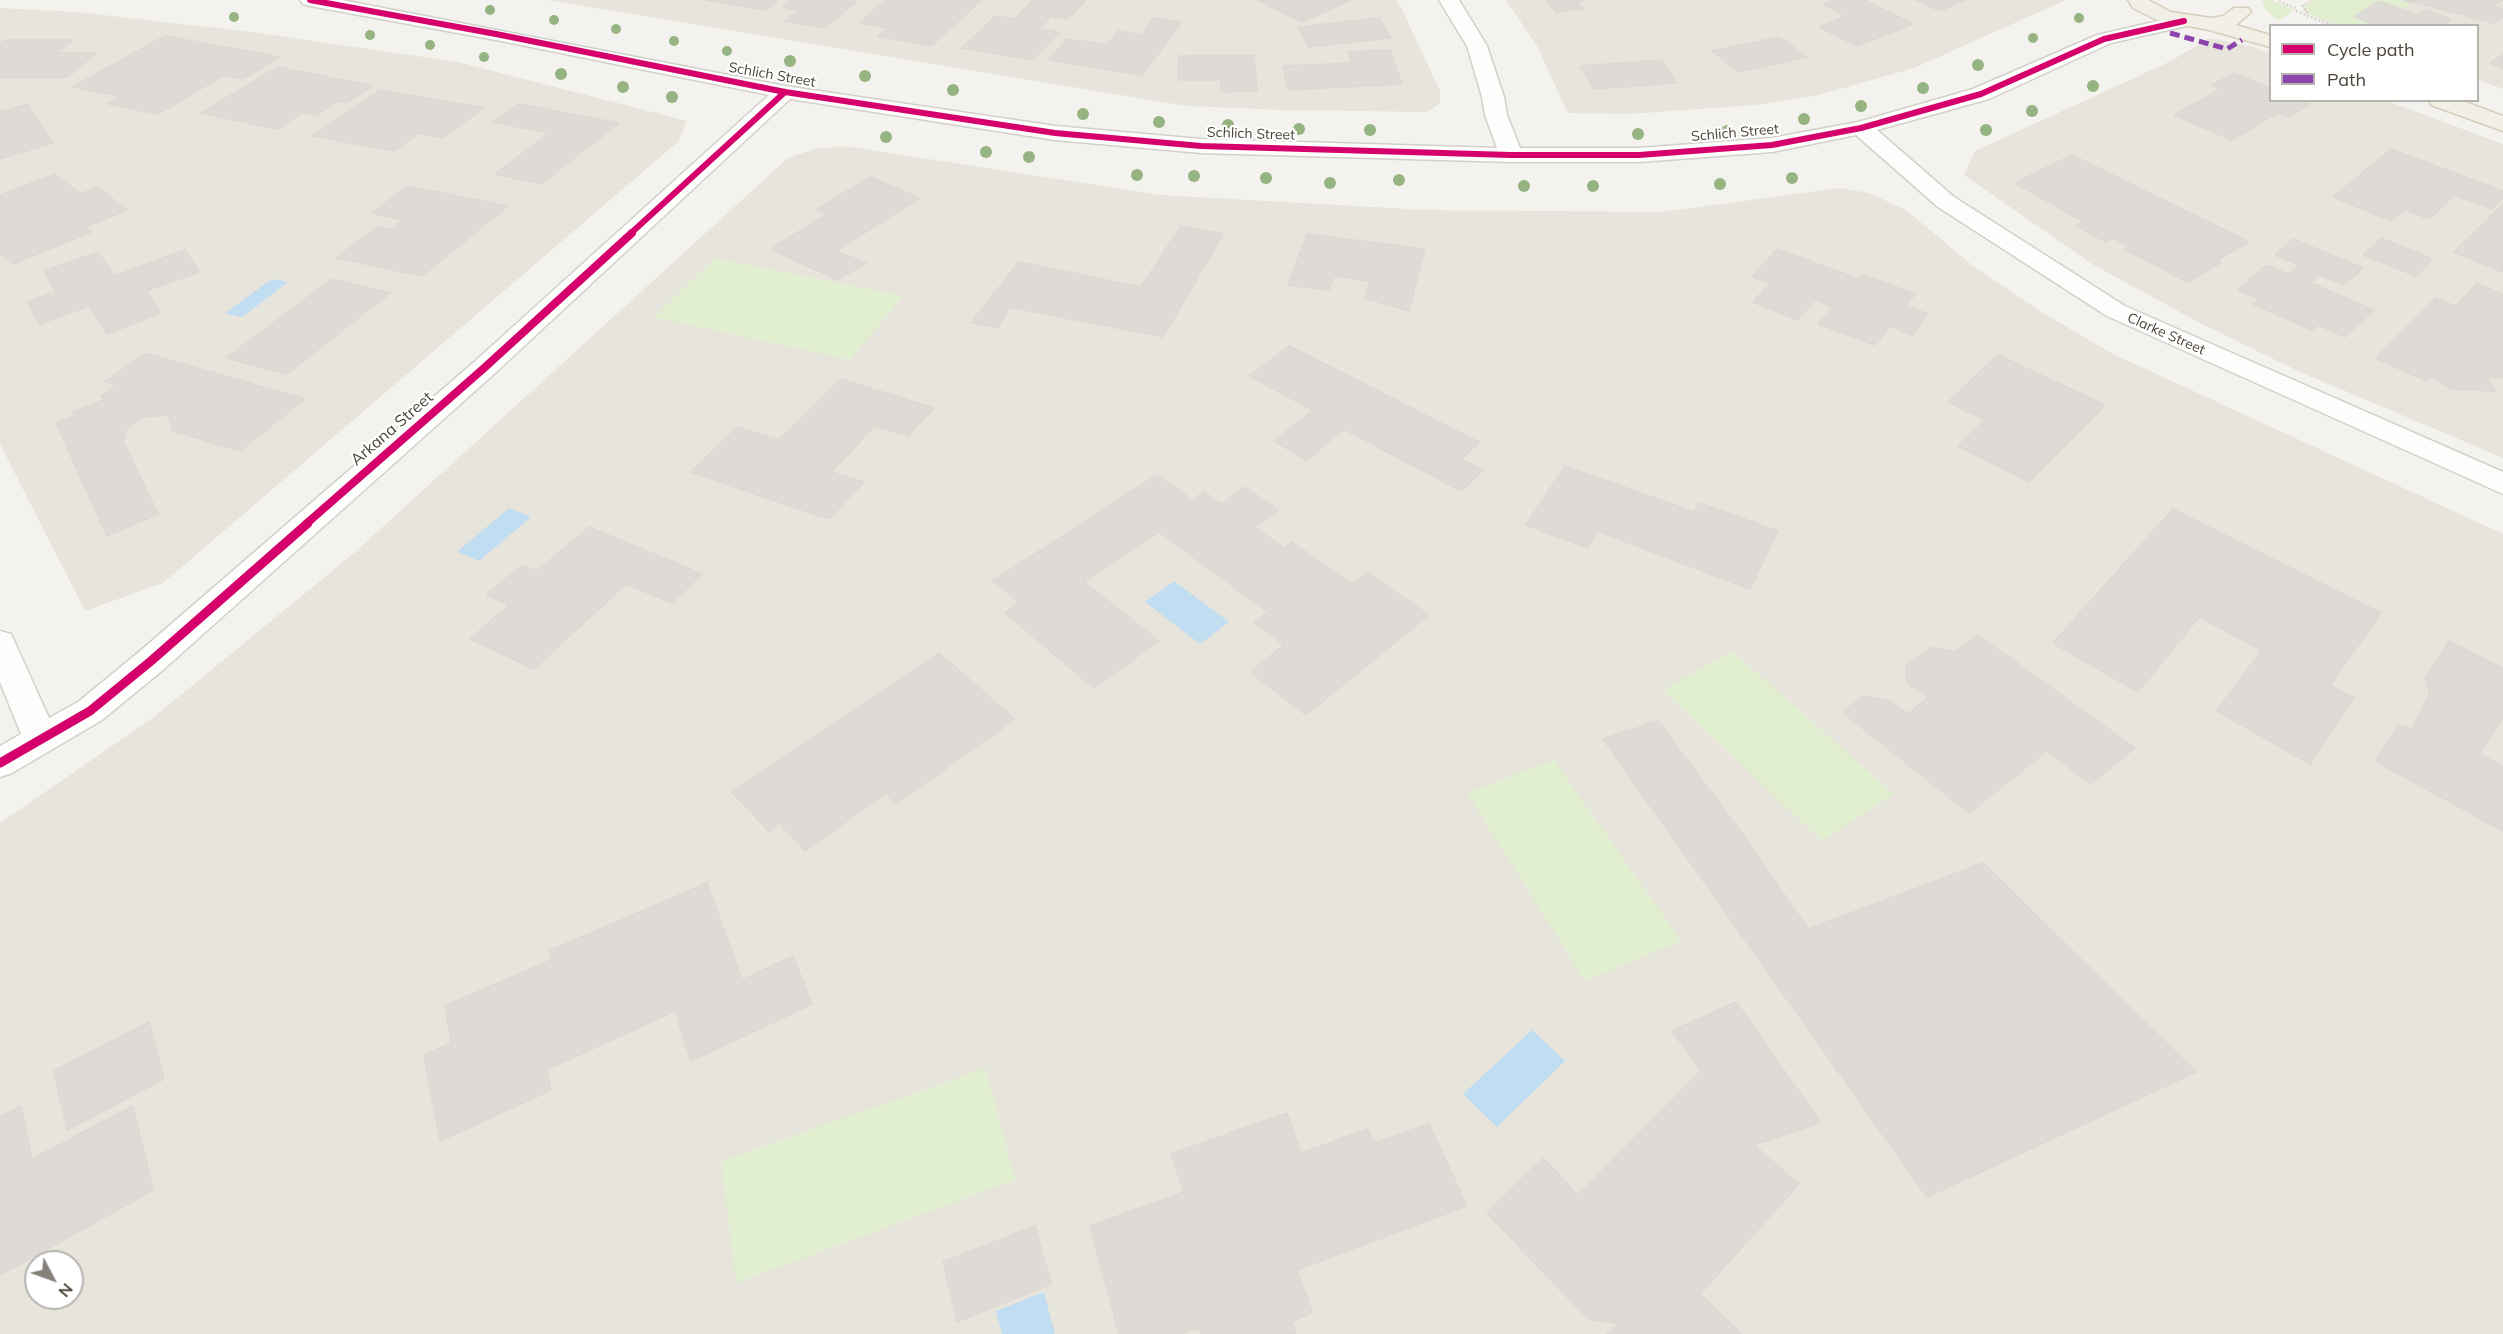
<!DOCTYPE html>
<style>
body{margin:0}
#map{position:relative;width:2503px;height:1334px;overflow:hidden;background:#f4f2ee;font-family:Mulish,sans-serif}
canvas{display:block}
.legend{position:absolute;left:2269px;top:24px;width:210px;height:78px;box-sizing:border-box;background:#fff;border:2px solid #b7b4b0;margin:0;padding:8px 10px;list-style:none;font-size:18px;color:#4b4439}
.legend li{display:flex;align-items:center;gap:12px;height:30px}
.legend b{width:30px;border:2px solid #b7b4b0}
.north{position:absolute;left:24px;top:1250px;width:60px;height:60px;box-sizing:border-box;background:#fff;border:2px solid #b7b4b0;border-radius:50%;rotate:131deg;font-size:16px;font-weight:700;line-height:24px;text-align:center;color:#4b4439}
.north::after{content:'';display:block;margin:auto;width:21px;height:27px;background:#868178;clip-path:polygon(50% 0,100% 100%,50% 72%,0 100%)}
</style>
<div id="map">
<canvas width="2503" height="1334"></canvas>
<ul class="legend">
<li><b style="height:8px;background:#d6006c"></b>Cycle path</li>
<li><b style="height:8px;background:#8e44ad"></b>Path</li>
</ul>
<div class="north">N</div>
</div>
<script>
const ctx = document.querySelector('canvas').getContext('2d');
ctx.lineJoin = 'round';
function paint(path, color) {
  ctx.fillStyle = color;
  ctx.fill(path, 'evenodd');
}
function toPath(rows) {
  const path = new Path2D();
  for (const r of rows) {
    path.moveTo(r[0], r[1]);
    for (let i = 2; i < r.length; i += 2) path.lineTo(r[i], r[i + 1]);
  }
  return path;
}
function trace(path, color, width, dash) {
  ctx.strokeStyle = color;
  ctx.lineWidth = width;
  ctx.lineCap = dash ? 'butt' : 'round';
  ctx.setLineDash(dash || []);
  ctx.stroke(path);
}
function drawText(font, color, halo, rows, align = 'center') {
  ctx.font = font + ' Mulish,sans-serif';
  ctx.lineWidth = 4.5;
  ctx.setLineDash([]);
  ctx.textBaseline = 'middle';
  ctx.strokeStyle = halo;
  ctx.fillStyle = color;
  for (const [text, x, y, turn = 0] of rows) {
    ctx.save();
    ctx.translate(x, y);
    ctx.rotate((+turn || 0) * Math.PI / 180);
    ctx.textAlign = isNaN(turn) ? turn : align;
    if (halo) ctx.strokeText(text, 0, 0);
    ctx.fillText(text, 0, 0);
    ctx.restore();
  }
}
const residential = toPath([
 [547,0,1395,0,1400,5,1440,91,1440,103,1428,112,1280,110,1187,106],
 [1506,0,2066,0,1914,68,1819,95,1756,105,1630,114,1568,113,1537,46],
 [2310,0,2503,0,2503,89,2478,80,2478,26,2333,25,2305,12,2302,5],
 [0,8,77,12,252,32,458,62,687,121,679,141,163,583,85,611,0,444],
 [2210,38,2254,47,2270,54,2270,100,2387,101,2503,144,2503,458,2298,371,2196,321,2092,264,1964,175,1975,151,2169,62],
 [844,146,1161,195,1425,210,1662,212,1840,188,1869,193,1906,210,1973,266,2043,313,2111,353,2503,534,2503,1334,0,1334,0,823,154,717,354,553,788,158,814,149],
 [36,1262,72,1262,72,1298,36,1298]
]);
const green = toPath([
 [2262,0,2271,0,2289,7,2293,11,2279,20,2276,19,2265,9],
 [2314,0,2398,0,2411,4,2403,10,2355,17,2373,26,2338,25,2311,15,2306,10,2305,6],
 [715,258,903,296,850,360,654,317],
 [1732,651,1894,794,1822,841,1663,690],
 [1554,760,1681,941,1585,981,1467,793],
 [986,1068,1015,1180,736,1283,721,1161]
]);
const water = toPath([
 [272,279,288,282,242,317,225,313],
 [509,508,531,517,479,561,457,552],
 [1174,581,1229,622,1200,644,1145,602],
 [1532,1030,1565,1061,1497,1127,1463,1094],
 [1044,1292,1055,1334,1002,1334,996,1311]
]);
const building = toPath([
 [706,0,778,0,766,10,706,0],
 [792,0,844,0,856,2,825,28,785,21,798,10,783,7,792,0],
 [886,0,982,0,931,46,878,36,888,28,859,23,886,0],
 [1033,0,1086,0,1067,19,1051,16,1039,29,1059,32,1033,60,962,48,995,16,1014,19,1033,0],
 [1257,0,1351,0,1302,22,1257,0],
 [1546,0,1587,0,1577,1,1583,9,1556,12,1546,0],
 [1835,0,1864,0,1913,24,1857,46,1819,27,1846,16,1823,4,1835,0],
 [1916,0,1965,0,1940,11,1916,0],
 [2406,0,2503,0,2494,6,2503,9,2503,18,2494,23,2406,0],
 [2378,1,2419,15,2425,10,2451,19,2444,24,2450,26,2378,26,2354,17,2378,1],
 [1154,18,1182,22,1142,75,1048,60,1067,39,1107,45,1118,31,1141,35,1154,18],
 [1379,18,1391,38,1309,47,1298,27,1379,18],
 [165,36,279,57,243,79,224,75,158,114,108,104,122,97,73,87,165,36],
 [1779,37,1807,57,1739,72,1712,51,1779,37],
 [4,40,73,40,57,53,96,53,68,77,0,78,0,44,4,40],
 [1390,50,1402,84,1288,90,1283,66,1351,63,1348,52,1390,50],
 [1254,55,1257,91,1221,92,1221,80,1178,80,1179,56,1254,55],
 [2503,55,2503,68,2490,63,2503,55],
 [1661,60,1677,83,1594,89,1580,66,1661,60],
 [278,67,373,86,347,103,338,101,316,115,303,112,277,129,201,113,278,67],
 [2234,73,2270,88,2270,100,2301,100,2310,104,2289,117,2277,113,2232,140,2174,115,2221,89,2212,85,2234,73],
 [380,90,484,108,443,138,419,133,395,151,312,136,380,90],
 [28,104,52,143,0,159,0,112,28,104],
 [518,104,619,123,541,184,495,174,549,133,493,122,518,104],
 [2391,149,2503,191,2503,198,2492,209,2455,195,2429,219,2405,210,2392,221,2333,197,2391,149],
 [2072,155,2249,242,2217,260,2221,263,2187,282,2125,249,2130,247,2113,238,2106,242,2076,226,2084,222,2015,183,2072,155],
 [55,174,81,194,97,187,127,210,86,227,91,232,13,264,0,253,0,195,55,174],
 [870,177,919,198,836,251,866,263,837,280,771,249,827,214,816,210,870,177],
 [407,186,508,206,422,276,336,258,377,227,391,229,403,220,372,213,407,186],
 [2503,204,2503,272,2454,252,2503,204],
 [1181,226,1223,234,1163,337,1010,307,997,328,971,323,1019,262,1141,287,1181,226],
 [1307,234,1425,249,1409,311,1365,298,1370,281,1334,276,1329,290,1288,285,1307,234],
 [2381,238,2433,259,2416,276,2363,255,2381,238],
 [2293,239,2363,268,2344,285,2320,275,2311,283,2374,310,2345,337,2318,325,2312,330,2253,304,2259,299,2238,290,2266,265,2288,274,2299,265,2275,255,2293,239],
 [1777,249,1859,279,1863,275,1915,294,1906,306,1928,314,1912,335,1890,326,1875,345,1818,324,1833,307,1815,300,1797,320,1753,302,1770,283,1752,277,1777,249],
 [185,250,199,272,146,291,161,313,107,334,89,306,40,324,27,302,56,292,44,271,98,252,114,276,185,250],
 [332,279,390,293,287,374,226,358,332,279],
 [2477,284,2503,294,2503,378,2487,377,2495,391,2452,389,2432,377,2427,381,2375,358,2436,298,2455,306,2477,284],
 [1289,346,1479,442,1461,459,1483,470,1461,491,1344,429,1307,460,1274,441,1313,410,1249,376,1289,346],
 [145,353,305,399,240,451,173,431,168,415,144,417,127,428,123,441,158,514,107,536,56,423,74,416,73,412,104,400,101,396,117,385,105,382,145,353],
 [1998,355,2105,405,2029,482,1958,446,1985,420,1948,402,1998,355],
 [841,379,934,408,908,436,875,426,831,472,864,482,829,519,690,472,738,427,779,440,841,379],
 [1565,466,1694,512,1700,503,1778,531,1750,589,1597,531,1588,548,1526,525,1565,466],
 [1157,475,1192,500,1204,492,1222,504,1245,487,1279,510,1255,527,1284,548,1292,542,1352,584,1368,573,1429,615,1306,715,1250,672,1284,645,1254,622,1268,612,1159,532,1084,582,1159,641,1094,688,1005,613,1019,602,993,581,1157,475],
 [2173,509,2381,613,2330,685,2354,698,2310,764,2217,711,2262,650,2199,617,2138,692,2053,643,2173,509],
 [589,527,702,574,672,603,626,584,534,669,470,639,509,605,486,595,522,565,537,571,589,527],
 [1978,635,2135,748,2091,784,2047,751,1969,813,1842,712,1864,696,1890,701,1909,714,1928,697,1907,683,1906,665,1932,647,1955,652,1978,635],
 [2449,641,2503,668,2503,716,2480,754,2503,766,2503,831,2375,761,2398,725,2412,729,2430,692,2425,678,2449,641],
 [939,653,1015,719,896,804,886,793,805,851,779,823,769,831,731,792,939,653],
 [1658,721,1744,836,1808,929,1983,863,2196,1072,1927,1197,1603,739,1658,721],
 [707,883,742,980,793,956,812,1004,691,1061,675,1011,546,1070,551,1090,440,1141,424,1055,451,1043,445,1006,551,960,549,951,707,883],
 [1736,1002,1821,1123,1754,1145,1799,1184,1700,1294,1742,1334,1607,1334,1620,1323,1589,1320,1487,1213,1543,1158,1578,1195,1701,1071,1672,1031,1736,1002],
 [149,1022,164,1079,67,1130,54,1071,149,1022],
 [21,1106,32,1159,133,1106,153,1190,0,1275,0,1117,21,1106],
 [1287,1113,1301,1153,1368,1129,1373,1143,1429,1124,1467,1206,1297,1270,1312,1312,1292,1322,1296,1334,1201,1334,1199,1327,1181,1334,1119,1334,1090,1226,1184,1192,1171,1154,1287,1113],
 [1035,1226,1051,1284,957,1322,943,1262,1035,1226]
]);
const path = toPath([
 [2404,0,2413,3],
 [2279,1,2297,9],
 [2302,5,2308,14],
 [2296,11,2333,26]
]);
const minor = toPath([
 [300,0,342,0,785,86,1055,126,1201,139,1497,148,1485,115,1482,97,1467,46,1439,0,1459,0,1487,46,1504,97,1507,115,1520,148,1639,148,1772,138,1858,122,1973,89,2097,35,2184,15,2191,17,2194,21,2191,25,2111,43,1989,99,1877,130,1954,197,2125,306,2503,472,2503,494,2107,316,1938,207,1856,135,1772,152,1639,162,1511,162,1201,153,1055,140,790,99,493,375,163,670,102,720,12,773,0,777,0,746,21,734,0,682,0,631,11,634,49,718,78,702,139,652,473,363,769,95,496,40,310,6,303,4,300,0]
]);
const major = toPath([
 [2128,0,2148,0,2171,12,2211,18,2223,16,2234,8,2248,8,2251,12,2236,25,2270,35,2270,47,2209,30,2157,20,2133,8,2128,0],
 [2429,100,2460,100,2503,116,2503,131,2431,105,2429,100]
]);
const quiet = toPath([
 [2170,33,2227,49,2242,40]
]);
const cyclewayFar2 = toPath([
 [310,0,496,34,785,92,1055,133,1201,146,1511,155,1639,155,1772,145,1861,128,1981,94,2104,39,2184,21],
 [630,234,785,92]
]);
const cyclewayFar1 = toPath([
 [306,524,483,369,632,233]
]);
const cycleway = toPath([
 [0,763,90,711,151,661,308,523]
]);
const trees = [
 [490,10,5],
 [234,17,5],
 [2079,18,5],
 [554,20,5],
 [616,29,5],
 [370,35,5],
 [2033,38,5],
 [674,41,5],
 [430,45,5],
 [727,51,5],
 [484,57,5],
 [790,61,6],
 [1978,65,6],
 [561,74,6],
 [865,76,6],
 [2093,86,6],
 [623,87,6],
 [1923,88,6],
 [953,90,6],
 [672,97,6],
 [1861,106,6],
 [2032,111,6],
 [1083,114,6],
 [1804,119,6],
 [1159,122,6],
 [1228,125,6],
 [1299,129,6],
 [1370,130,6],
 [1986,130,6],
 [1727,131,6],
 [1638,134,6],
 [886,137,6],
 [986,152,6],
 [1029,157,6],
 [1137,175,6],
 [1194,176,6],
 [1266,178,6],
 [1792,178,6],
 [1399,180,6],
 [1330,183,6],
 [1720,184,6],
 [1524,186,6],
 [1593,186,6]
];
const farStreetnames = [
 ["Schlich Street",772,75,10],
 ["Schlich Street",1735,133,-5],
 ["Schlich Street",1251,134,2],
 ["Clarke Street",2166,334,24]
];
const streetNames = [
 ["Arkana Street",392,429,-41]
];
paint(residential, '#e7e4dc');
paint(green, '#e1eecf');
paint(water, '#c0ddf1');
paint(building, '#dedbd6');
trace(building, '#dcd9d4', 1.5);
trace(minor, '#d2d0cb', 3);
trace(major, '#d6cebb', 3);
trace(path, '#d3d2cc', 2, [2, 2]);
paint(minor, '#fdfdfc');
paint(major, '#f2efe6');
trace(quiet, '#8e44ad', 5, [10, 5]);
trace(cyclewayFar2, '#d6006c', 6);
trace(cyclewayFar1, '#d6006c', 8);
trace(cycleway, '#d6006c', 9);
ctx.fillStyle = '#96b382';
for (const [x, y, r] of trees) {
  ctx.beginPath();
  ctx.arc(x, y, r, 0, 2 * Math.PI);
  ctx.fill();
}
drawText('14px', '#4b4439', '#fff', farStreetnames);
drawText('16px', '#4b4439', '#fff', streetNames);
</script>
